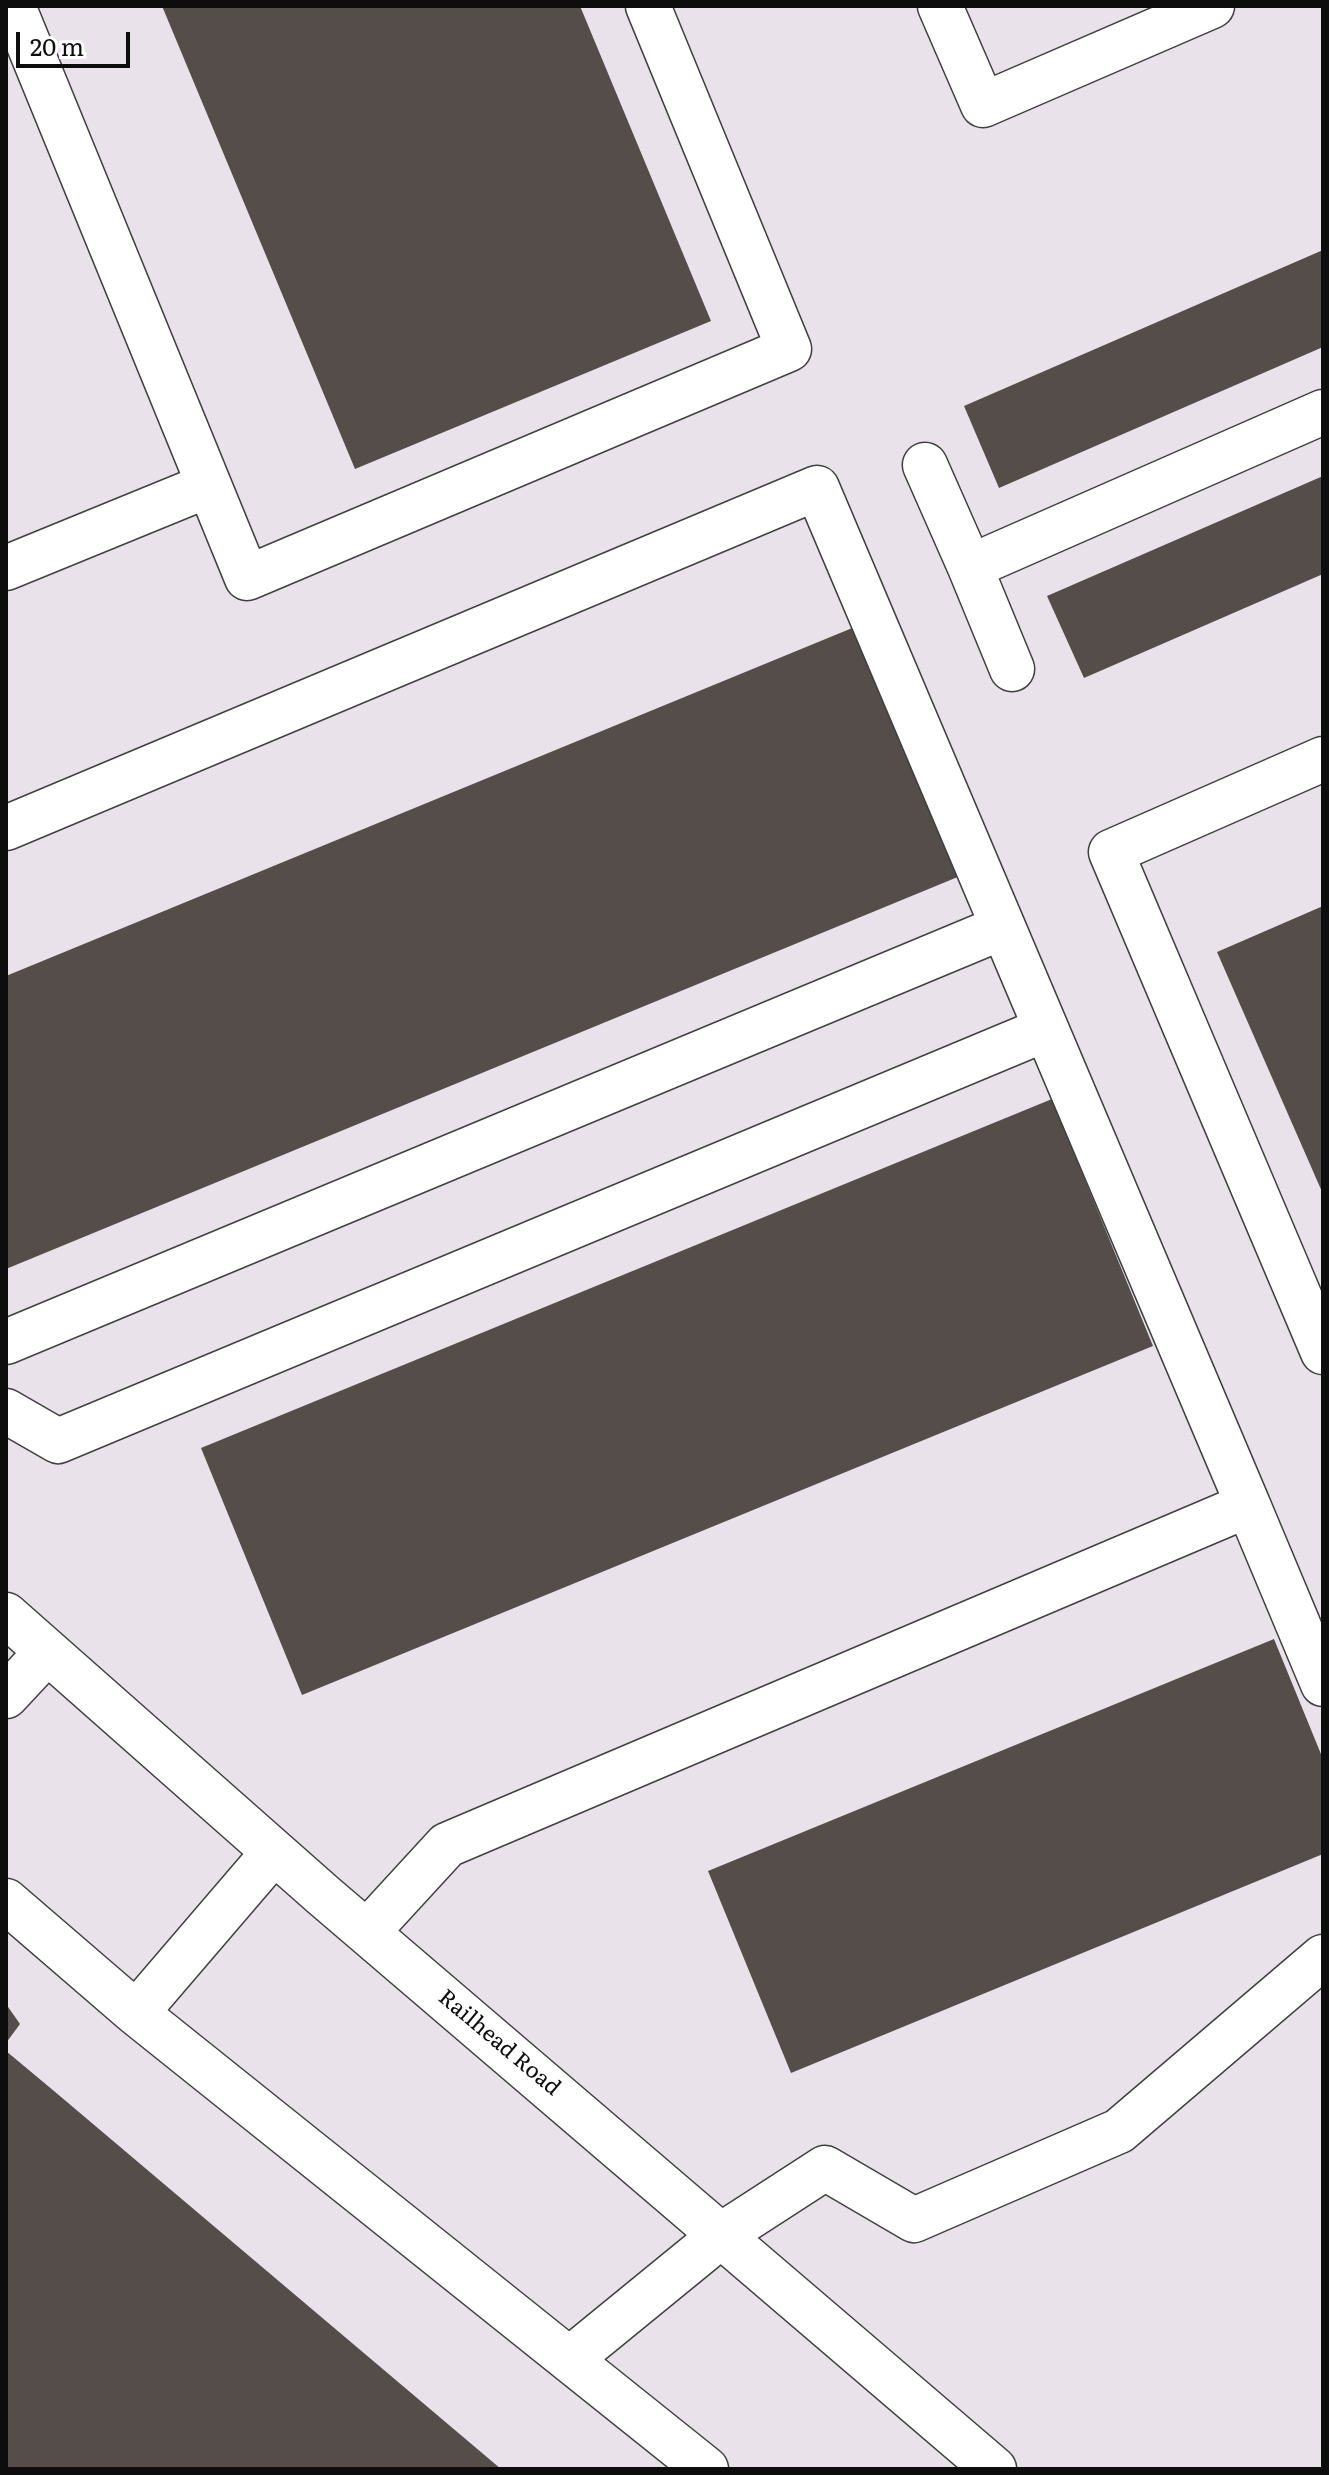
<!DOCTYPE html>
<style>
body{margin:0}
#map{position:relative;width:1329px;height:2475px;overflow:hidden;background:#fdf9ee;font-family:Literata,serif}
canvas{display:block}
.frame{position:absolute;inset:0;border:8px solid #0d0d0d;pointer-events:none}
.scale{position:absolute;left:16px;top:32px;width:114px;height:36px;box-sizing:border-box;border:4px solid #0d0d0d;border-top:0;padding-left:10px;font-size:24px;line-height:28px;white-space:nowrap;color:#0d0d0d;-webkit-text-stroke:6px #fff;paint-order:stroke}
</style>
<div id="map">
<canvas width="1329" height="2475"></canvas>
<div class="frame"></div>
<div class="scale">20 m</div>
</div>
<script>
const ctx = document.querySelector('canvas').getContext('2d');
ctx.lineJoin = 'round';
function paint(path, color) {
  ctx.fillStyle = color;
  ctx.fill(path, 'evenodd');
}
function toPath(rows) {
  const path = new Path2D();
  for (const r of rows) {
    path.moveTo(r[0], r[1]);
    for (let i = 2; i < r.length; i += 2) path.lineTo(r[i], r[i + 1]);
  }
  return path;
}
function trace(path, color, width, dash) {
  ctx.strokeStyle = color;
  ctx.lineWidth = width;
  ctx.lineCap = dash ? 'butt' : 'round';
  ctx.setLineDash(dash || []);
  ctx.stroke(path);
}
function drawText(font, color, halo, rows, align = 'center') {
  ctx.font = font + ' Literata,serif';
  ctx.lineWidth = 8;
  ctx.setLineDash([]);
  ctx.textBaseline = 'middle';
  ctx.strokeStyle = halo;
  ctx.fillStyle = color;
  for (const [text, x, y, turn = 0] of rows) {
    ctx.save();
    ctx.translate(x, y);
    ctx.rotate((+turn || 0) * Math.PI / 180);
    ctx.textAlign = isNaN(turn) ? turn : align;
    if (halo) ctx.strokeText(text, 0, 0);
    ctx.fillText(text, 0, 0);
    ctx.restore();
  }
}
const industrial = toPath([
 [6,6,1323,6,1323,2469,6,2469]
]);
const building = toPath([
 [162,6,580,6,711,321,355,469],
 [1323,250,1323,347,999,488,964,406],
 [1323,476,1323,574,1084,678,1047,596],
 [862,624,965,874,6,1269,6,976],
 [1323,906,1323,1194,1217,952],
 [1052,1099,1153,1346,302,1695,201,1448],
 [1274,1639,1323,1759,1323,1854,791,2073,708,1871],
 [6,2004,20,2024,6,2043],
 [6,2051,54,2091,501,2469,6,2469]
]);
const minor = toPath([
 [13,6,247,578,789,349,648,6],
 [940,6,983,105,1212,6],
 [925,465,970,567],
 [6,568,209,485],
 [1012,669,970,567,1323,412],
 [1323,759,1111,852,1323,1352],
 [6,828,817,488,1248,1505],
 [6,1342,1003,927],
 [6,1411,58,1441,1046,1029],
 [6,1615,323,1895,994,2469],
 [6,1696,47,1652],
 [6,1901,136,2013,706,2469],
 [368,1931,447,1845,1248,1505,1323,1684],
 [136,2013,274,1852],
 [570,2359,723,2234,825,2168,914,2220,1119,2131,1323,1957]
]);
const streetNames = [
 ["Railhead Road",499,2043,40]
];
paint(industrial, '#e9e2ea');
paint(building, '#544d4a');
trace(minor, '#404040', 47);
trace(minor, '#fff', 44);
drawText('22px', '#0d0d0d', '#fff', streetNames);
</script>
